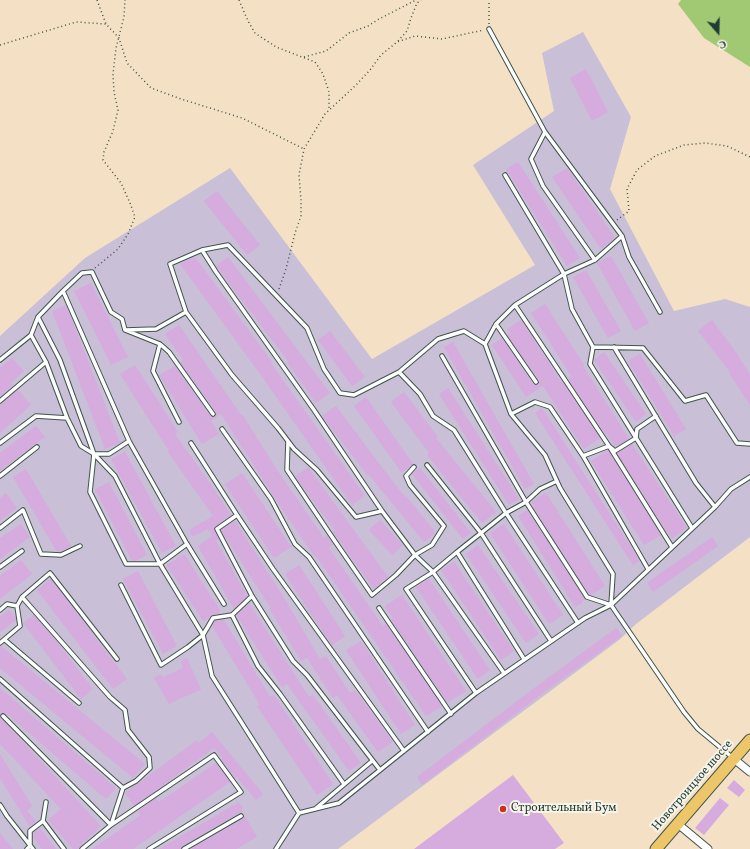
<!DOCTYPE html>
<meta charset="utf-8">
<style>
body{margin:0}
#map{position:relative;width:750px;height:849px;overflow:hidden;background:#f3e0c5;font-family:Vollkorn,serif}
canvas{display:block}
.north{position:absolute;left:698px;top:12px;width:40px;height:40px;-webkit-text-stroke:3px #f7f3e8;paint-order:stroke;rotate:160deg;font-size:11px;font-weight:700;line-height:16px;text-align:center;color:#1f3d34}
.north::after{content:'';display:block;margin:auto;width:14px;height:18px;background:#1f3d34;clip-path:polygon(50% 0,100% 100%,50% 72%,0 100%)}
</style>
<div id="map">
<canvas width="750" height="849"></canvas>
<div class="north">С</div>
</div>
<script>
const ctx = document.querySelector('canvas').getContext('2d');
ctx.lineJoin = 'round';
function paint(path, color) {
  ctx.fillStyle = color;
  ctx.fill(path, 'evenodd');
}
function toPath(rows) {
  const path = new Path2D();
  for (const r of rows) {
    path.moveTo(r[0], r[1]);
    for (let i = 2; i < r.length; i += 2) path.lineTo(r[i], r[i + 1]);
  }
  return path;
}
function trace(path, color, width, dash) {
  ctx.strokeStyle = color;
  ctx.lineWidth = width;
  ctx.lineCap = dash ? 'butt' : 'round';
  ctx.setLineDash(dash || []);
  ctx.stroke(path);
}
function drawText(font, color, halo, rows, align = 'center') {
  ctx.font = font + ' Vollkorn,serif';
  ctx.lineWidth = 4;
  ctx.setLineDash([]);
  ctx.textBaseline = 'middle';
  ctx.strokeStyle = halo;
  ctx.fillStyle = color;
  for (const [text, x, y, turn = 0] of rows) {
    ctx.save();
    ctx.translate(x, y);
    ctx.rotate((+turn || 0) * Math.PI / 180);
    ctx.textAlign = isNaN(turn) ? turn : align;
    if (halo) ctx.strokeText(text, 0, 0);
    ctx.fillText(text, 0, 0);
    ctx.restore();
  }
}
const industrial = toPath([
 [583,32,631,117,610,189,674,311,725,299,750,307,750,537,636,624,619,640,338,849,0,849,0,336,85,258,230,168,372,359,535,265,473,165,554,111,542,53]
]);
const green = toPath([
 [681,0,750,0,750,67,704,38,678,4]
]);
const building = toPath([
 [586,69,608,112,592,121,570,78],
 [518,162,580,258,567,266,506,169],
 [567,168,615,238,601,249,552,177],
 [217,191,260,245,247,255,204,201],
 [611,256,649,323,635,331,597,263],
 [195,257,272,362,271,363,365,496,352,505,263,378,180,264],
 [228,257,330,393,316,403,287,362,288,361,216,266],
 [586,270,621,331,608,338,573,277],
 [91,283,128,357,111,365,74,291],
 [545,304,584,365,583,366,629,439,615,447,607,434,606,435,568,379,572,377,531,313],
 [66,305,76,330,120,443,105,449,52,311],
 [521,320,562,383,563,383,600,438,584,449,543,386,526,397,492,345,502,338,533,384,536,385,538,384,539,382,539,380,507,335,510,333,507,329],
 [712,320,738,355,738,356,750,374,750,405,729,373,730,372,698,331],
 [179,325,241,415,242,414,277,470,324,538,327,536,333,544,328,547,383,626,386,624,442,706,426,716,361,621,315,555,314,556,280,506,221,414,211,421,219,434,202,444,159,375,175,366,210,416,213,417,216,416,216,412,180,362,183,360,165,334],
 [330,331,365,377,352,386,318,340],
 [453,342,534,484,525,489,444,347],
 [604,352,646,414,636,422,594,360],
 [640,354,686,429,674,436,628,361],
 [12,358,24,371,11,383,13,385,0,397,0,368],
 [135,365,178,432,175,434,214,489,231,515,215,526,214,529,219,539,216,541,247,596,234,609,198,546,212,536,208,529,192,537,189,530,213,516,168,452,169,451,120,374],
 [448,388,519,499,509,505,439,394],
 [18,390,31,405,0,433,0,404,2,403],
 [404,392,438,437,436,438,496,512,482,523,427,455,429,453,391,402],
 [366,397,413,464,402,473,354,406],
 [336,406,381,466,405,497,406,496,436,533,424,542,369,475,368,476,322,416],
 [542,408,638,558,639,561,633,565,535,413],
 [36,426,45,437,0,471,0,453],
 [632,444,687,528,672,538,667,531,666,531,617,453],
 [608,450,661,535,644,545,591,461],
 [125,452,176,546,162,553,111,459],
 [308,467,388,577,374,589,333,532,335,530,295,477],
 [420,468,471,533,463,539,412,474,417,469,417,470],
 [26,469,71,546,60,552,57,552,13,477],
 [242,473,291,547,274,558,225,484],
 [109,482,147,555,135,561,132,561,95,489],
 [6,493,17,508,0,521,0,498],
 [546,493,605,586,591,595,589,594,533,507,534,506,532,502,532,501],
 [527,510,585,599,582,601,583,602,575,607,518,516],
 [380,520,403,545,392,555,369,530],
 [235,521,286,601,320,659,326,656,350,693,355,690,393,742,378,752,337,695,333,698,307,658,301,661,269,608,270,607,221,530],
 [21,524,30,537,0,559,0,538],
 [504,524,563,615,549,624,490,533],
 [712,537,718,546,653,592,647,583],
 [478,545,539,634,526,643,466,554],
 [184,554,220,610,219,611,220,614,211,615,208,619,208,618,203,621,167,565],
 [21,560,32,574,0,599,0,576],
 [454,562,514,651,501,660,441,570],
 [299,565,345,636,332,645,321,629,285,574],
 [138,571,177,646,163,654,123,579],
 [51,579,127,679,113,689,37,590],
 [429,579,490,670,478,679,416,587],
 [402,595,466,691,449,702,447,702,391,620,393,619,385,606],
 [249,603,309,697,313,695,361,763,349,771,287,684,282,687,245,629,237,615],
 [9,610,16,618,16,620,0,632,0,617],
 [34,615,54,638,93,689,81,699,23,623],
 [224,620,270,697,274,695,333,784,317,795,257,706,260,705,212,626,215,621],
 [616,628,622,636,543,693,422,785,417,777,533,689],
 [361,641,415,725,401,734,346,650],
 [0,646,1,646,145,764,133,778,0,668],
 [187,658,201,690,179,699,169,704,154,678,161,674,163,677,183,668,181,661],
 [0,688,116,788,106,799,7,714,6,715,3,713,0,715],
 [0,717,101,826,77,849,73,849,48,820,61,809,0,744],
 [212,732,263,794,256,800,237,777,235,778,221,759,223,758,214,748,162,786,134,806,125,793,197,740,199,743],
 [0,754,32,806,27,811,36,822,30,827,0,778],
 [216,763,230,782,133,849,92,849,141,815,138,811,156,798,159,802],
 [513,775,564,843,555,849,414,849],
 [734,780,745,790,739,797,727,788],
 [720,798,729,805,704,835,695,828],
 [239,802,243,808,241,810,243,814,239,813,182,846,181,849,159,849],
 [244,815,257,837,236,849,190,849,243,819,244,817],
 [40,828,56,849,42,849,33,837,34,832],
 [0,833,13,849,0,849]
]);
const path = toPath([
 [97,0,106,24,119,38,127,63,151,88,181,99,242,118,304,149],
 [239,0,248,21,255,33,276,47,315,62,323,74,329,92,329,110],
 [489,24,489,0],
 [398,41,407,31,411,18,417,3,421,0],
 [0,45,23,38,76,22,106,24],
 [304,57,326,51,349,33,368,26,379,19,416,0],
 [617,220,629,211,627,189,637,170,655,156,684,145,705,143,727,146,750,157],
 [95,268,118,249,128,234,135,217,130,203,121,183,103,160,104,152,113,131,118,110,114,92,113,74,116,48,124,17,125,0],
 [279,289,286,269,295,233,301,216,301,200,299,175,304,149,325,114,356,85,370,70,381,55,397,42,415,36,442,39,484,30]
]);
const lane = toPath([
 [489,29,545,132,531,159,543,186,595,260],
 [545,132,622,236,629,257,660,312],
 [505,175,564,274,572,309,593,347,590,364,692,528],
 [202,250,170,264,186,312,232,375,278,428,294,449,317,470,356,517,382,511,415,555,433,572,504,673],
 [63,291,129,441,187,544,224,604],
 [515,305,609,446,672,547],
 [38,317,60,360,94,454,109,454,129,441],
 [496,324,536,382],
 [126,330,156,329,186,312],
 [160,344,169,352,213,414],
 [485,344,496,324,515,305,564,274,595,260,622,236],
 [593,347,643,348,685,401,706,395,737,443,750,444],
 [614,347,696,483,715,507],
 [442,356,526,502,587,597,611,605,684,712,698,729,733,758],
 [0,360,31,335,38,317,63,291,82,273,92,272,111,312,122,319,125,330,160,344,153,371,179,422],
 [399,372,420,394,433,416,454,430,506,513,526,502,540,489,557,481],
 [0,401,46,362],
 [511,414,535,402,550,407,583,456,648,569],
 [67,418,81,446,94,454,90,492,126,564,160,564,115,476,94,454],
 [222,429,271,499,295,544,309,557,428,732],
 [288,441,287,470,330,534,372,595,396,575,415,555,432,545,444,526,410,485,406,476,414,467],
 [0,443,36,416,67,418,46,362,31,335],
 [191,443,237,515,217,529,252,596,293,661,307,675,380,770],
 [583,456,609,446,615,451,636,438,637,429,656,416],
 [427,465,481,533,506,513,578,623],
 [0,476,37,447],
 [382,511,314,410,216,272,202,250,228,245,307,328,324,369,340,393,354,395,399,372,438,339,464,331,485,344,511,414,545,455,560,488,613,574,611,605,585,618,476,693],
 [237,515,273,569,404,751],
 [0,528,23,510,41,554,61,555,80,546],
 [187,544,160,564,203,635,212,676,299,813,276,849],
 [457,552,481,533,551,641],
 [0,567,22,551],
 [121,585,161,665,188,647,203,635,213,618,232,615],
 [252,596,232,615,258,666,280,694,344,784],
 [22,597,50,573,117,659],
 [611,605,715,507,731,489,750,477],
 [379,608,451,714],
 [0,610,7,604,17,606,22,597,110,697,125,710,128,730,149,757,150,768,136,781,123,788,111,825,82,849],
 [5,640,79,703],
 [0,643,20,626,17,606],
 [0,679,123,788],
 [3,716,111,825,214,755,241,792,149,849],
 [0,805,7,816,33,849],
 [315,809,372,761],
 [299,813,339,803,476,693,406,589,433,572,457,552,524,659],
 [43,821,64,849],
 [27,849,30,846,30,831,43,821,46,802],
 [184,849,241,816]
]);
const street = toPath([
 [734,759,750,772],
 [678,824,708,849]
]);
const primary = toPath([
 [656,849,750,740]
]);
const markers = [
 [503,809,4,"#c8321e"]
];
const streetNames = [
 ["Новотроицкое шоссе",693,786,-49]
];
const poiNames = [
 ["Строительный Бум",511,809]
];
paint(industrial, '#c9bfd7');
paint(green, '#a1c974');
paint(building, '#d6abde');
trace(lane, '#3f554a', 5.5);
trace(street, '#3f554a', 9);
trace(primary, '#3f554a', 13);
trace(path, '#3f554a', 1.5, [1, 3]);
trace(lane, '#fff', 3.5);
trace(street, '#fff', 7);
trace(primary, '#ecc669', 11);
for (const [x, y, r, color] of markers) {
  const dot = new Path2D();
  dot.arc(x, y, r, 0, 2 * Math.PI);
  ctx.fillStyle = color;
  ctx.fill(dot);
  trace(dot, '#f7f3e8', 1.5);
}
drawText('12px', '#1f3d34', '#f7f3e8', streetNames);
drawText('12px', '#1f3d34', '#f7f3e8', poiNames, 'left');
</script>
